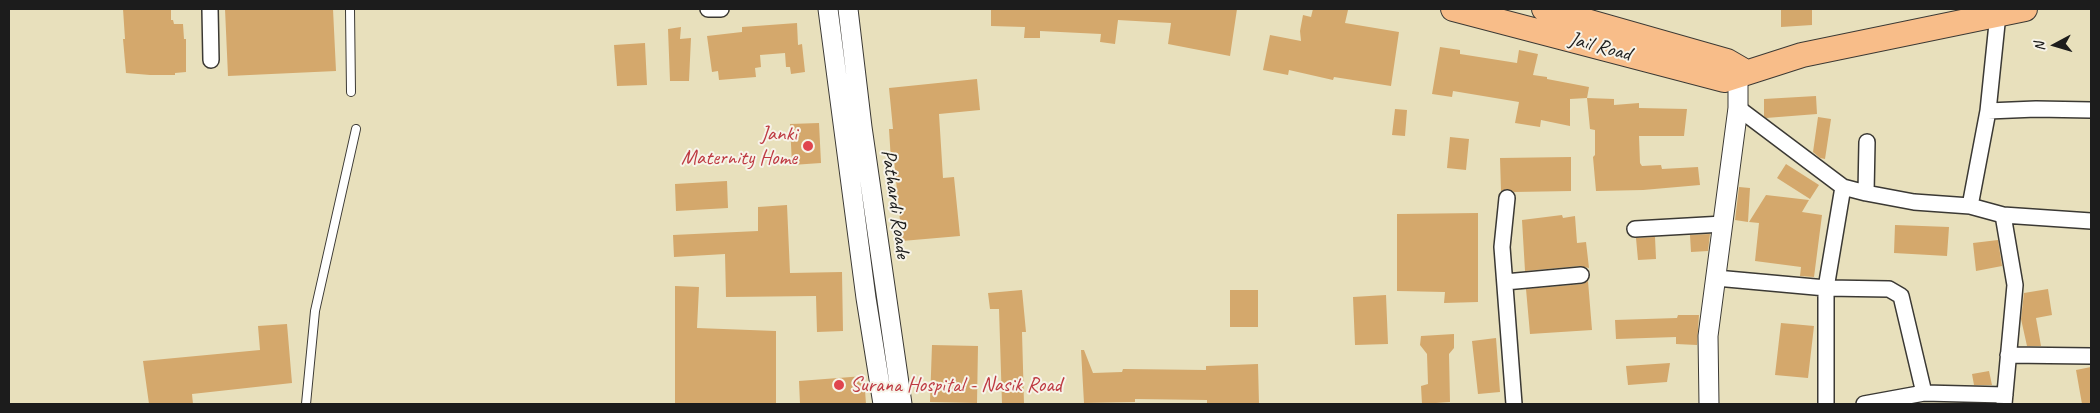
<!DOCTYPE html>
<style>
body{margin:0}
#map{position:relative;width:2100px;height:413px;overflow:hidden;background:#e8e0bc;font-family:Caveat,sans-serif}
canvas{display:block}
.frame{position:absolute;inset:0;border:10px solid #1c1c1c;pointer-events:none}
.north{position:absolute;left:2030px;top:20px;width:50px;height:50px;-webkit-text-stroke:4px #f7f3e8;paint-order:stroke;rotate:264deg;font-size:14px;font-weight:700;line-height:20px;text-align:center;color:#1c1c1c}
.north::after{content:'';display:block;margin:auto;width:18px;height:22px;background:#1c1c1c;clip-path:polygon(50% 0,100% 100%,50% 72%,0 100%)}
</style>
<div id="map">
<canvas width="2100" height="413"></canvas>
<div class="frame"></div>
<div class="north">N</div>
</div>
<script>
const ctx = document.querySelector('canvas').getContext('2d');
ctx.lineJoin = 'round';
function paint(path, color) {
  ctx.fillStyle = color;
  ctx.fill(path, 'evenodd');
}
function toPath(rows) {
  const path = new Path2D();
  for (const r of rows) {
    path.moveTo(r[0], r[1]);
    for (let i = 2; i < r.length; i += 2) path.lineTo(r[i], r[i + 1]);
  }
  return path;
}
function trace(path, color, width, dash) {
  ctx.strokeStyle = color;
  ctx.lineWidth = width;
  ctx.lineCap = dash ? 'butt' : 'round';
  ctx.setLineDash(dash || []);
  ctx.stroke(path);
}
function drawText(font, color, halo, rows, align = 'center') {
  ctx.font = font + ' Caveat,sans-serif';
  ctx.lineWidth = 4;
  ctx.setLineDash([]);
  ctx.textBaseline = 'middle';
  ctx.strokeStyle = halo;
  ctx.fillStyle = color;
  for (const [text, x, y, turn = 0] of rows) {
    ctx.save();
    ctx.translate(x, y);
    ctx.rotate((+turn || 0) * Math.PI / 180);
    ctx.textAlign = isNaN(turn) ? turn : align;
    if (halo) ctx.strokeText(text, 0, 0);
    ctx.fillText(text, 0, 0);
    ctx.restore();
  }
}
const building = toPath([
 [123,9,171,9,171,20,173,20,174,24,183,24,184,39,186,39,186,72,175,73,175,75,150,75,126,73,123,39,125,39],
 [225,9,333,9,336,71,228,76],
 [991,9,1237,9,1230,56,1168,44,1171,23,1118,20,1115,44,1100,42,1101,34,1040,31,1040,38,1024,38,1025,27,991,26],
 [1313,9,1348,10,1345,23,1399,32,1391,86,1334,77,1333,80,1289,70,1288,75,1263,70,1270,35,1301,41,1300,31,1303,15,1311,17],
 [1781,9,1812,9,1812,25,1781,27],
 [797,23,798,45,802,44,805,72,791,74,790,67,786,67,785,53,760,55,761,67,755,68,756,77,719,80,718,71,712,72,707,36,742,32,742,27],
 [681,27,680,39,691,38,689,81,670,81,668,29],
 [645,43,647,85,617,86,614,45],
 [1440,47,1460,50,1460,54,1517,63,1519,50,1538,54,1533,75,1547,77,1547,79,1589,87,1587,98,1570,99,1570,126,1541,120,1540,127,1515,123,1519,102,1453,91,1452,97,1432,94],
 [977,79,980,110,939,114,943,178,954,177,960,236,902,241,894,160,891,161,889,129,893,129,889,88],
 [1816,96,1817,114,1766,118,1764,116,1764,99],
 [1587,98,1614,99,1614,105,1639,103,1639,108,1687,109,1684,136,1639,136,1640,163,1642,166,1661,165,1662,169,1698,167,1700,185,1643,190,1596,191,1593,157,1595,155,1595,130,1590,129],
 [1395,109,1407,110,1405,136,1392,135],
 [1818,117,1831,119,1825,159,1820,158,1813,152],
 [819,123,821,163,792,165,790,124],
 [1450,137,1469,139,1466,170,1447,168],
 [1571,157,1571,191,1514,192,1507,189,1501,191,1500,158],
 [1786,164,1819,185,1810,199,1777,178],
 [727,181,728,208,676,211,675,184],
 [1739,187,1750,188,1748,222,1735,220],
 [1766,195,1809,200,1802,212,1822,215,1814,277,1800,276,1801,267,1755,261,1759,223,1749,222],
 [787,205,790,273,842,272,843,331,817,332,816,296,726,297,725,254,674,257,673,235,758,231,758,207],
 [1478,213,1478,302,1444,303,1445,292,1397,291,1397,214],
 [1562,215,1563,218,1575,216,1577,243,1586,242,1589,268,1580,266,1525,271,1522,220],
 [1895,225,1949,227,1947,256,1894,253],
 [1710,234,1708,251,1691,252,1690,235],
 [1655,237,1656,259,1638,260,1636,238],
 [1998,240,2002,266,1976,271,1973,243],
 [1588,281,1592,330,1530,334,1526,289,1582,284],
 [675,286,699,287,697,328,776,331,776,404,675,404],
 [2048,289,2052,315,2036,318,2041,346,2027,346,2021,319,2024,293],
 [1022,290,1026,332,1022,332,1024,404,1002,404,999,309,990,309,988,293],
 [1230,290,1258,290,1258,327,1230,327],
 [1386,295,1388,344,1355,345,1353,297],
 [1678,315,1699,315,1697,345,1676,344,1676,337,1616,339,1615,320,1677,318],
 [1781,323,1814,326,1808,378,1775,375],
 [287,324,292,383,192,394,193,404,149,404,143,361,260,350,258,326],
 [1454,334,1454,348,1449,354,1450,402,1422,404,1421,386,1428,384,1427,354,1420,345,1421,336],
 [1496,338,1500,392,1478,394,1472,341],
 [932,345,978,346,977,403,930,402],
 [1081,350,1084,350,1093,373,1122,372,1123,369,1206,370,1206,366,1258,364,1259,404,1207,404,1207,400,1135,399,1135,402,1084,403],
 [1670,363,1667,382,1628,385,1626,366],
 [2091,367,2091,404,2082,404,2076,370],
 [1989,371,1992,385,1974,385,1972,374],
 [864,376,866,404,800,404,799,381]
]);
const service = toPath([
 [350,9,351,92],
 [306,404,315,311,356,129]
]);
const minor = toPath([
 [210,9,211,60],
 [708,9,721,9],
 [1998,14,1988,111,1970,206,2003,215,2015,285,2004,404],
 [1738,108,1843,187,1866,193,1914,202,1970,206],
 [1988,111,2036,109,2091,110],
 [1866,193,1867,142],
 [1507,198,1502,247,1514,404],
 [2003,215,2091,221],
 [1635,229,1723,224],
 [1716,278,1826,288,1889,289,1901,296,1924,393],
 [1505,282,1581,275],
 [2008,355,2091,356],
 [1826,404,1826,288,1843,187],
 [1864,404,1924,393,2005,395]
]);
const tertiary = toPath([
 [828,9,866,298,883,404],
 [848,9,862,127,902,404],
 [1709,404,1708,336,1738,108,1738,67]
]);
const primary = toPath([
 [1453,9,1724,80,1802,55,2025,9],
 [1544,9,1727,61,1746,72]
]);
const markers = [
 [808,146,6,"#e0444e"],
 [839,385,6,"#e0444e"]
];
const streetNames = [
 ["Jail Road",1600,47,15],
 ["Pathardi Roade",895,204,82]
];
const healthNames = [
 ["Janki",797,134],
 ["Maternity Home",797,158],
 ["Surana Hospital - Nasik Road",850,385,"left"]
];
paint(building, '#d4a86c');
trace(service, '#3b3934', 10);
trace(minor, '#3b3934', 18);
trace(tertiary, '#3b3934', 21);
trace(primary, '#3b3934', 26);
trace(service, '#fff', 8);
trace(minor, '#fff', 15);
trace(tertiary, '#fff', 19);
trace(primary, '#f8bd89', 24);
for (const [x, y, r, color] of markers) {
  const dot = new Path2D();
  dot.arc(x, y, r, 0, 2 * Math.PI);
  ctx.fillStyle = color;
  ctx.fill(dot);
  trace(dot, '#f7f3e8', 2);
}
drawText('21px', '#1c1c1c', '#f7f3e8', streetNames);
drawText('21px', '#be3a42', '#f7f3e8', healthNames, 'right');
</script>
